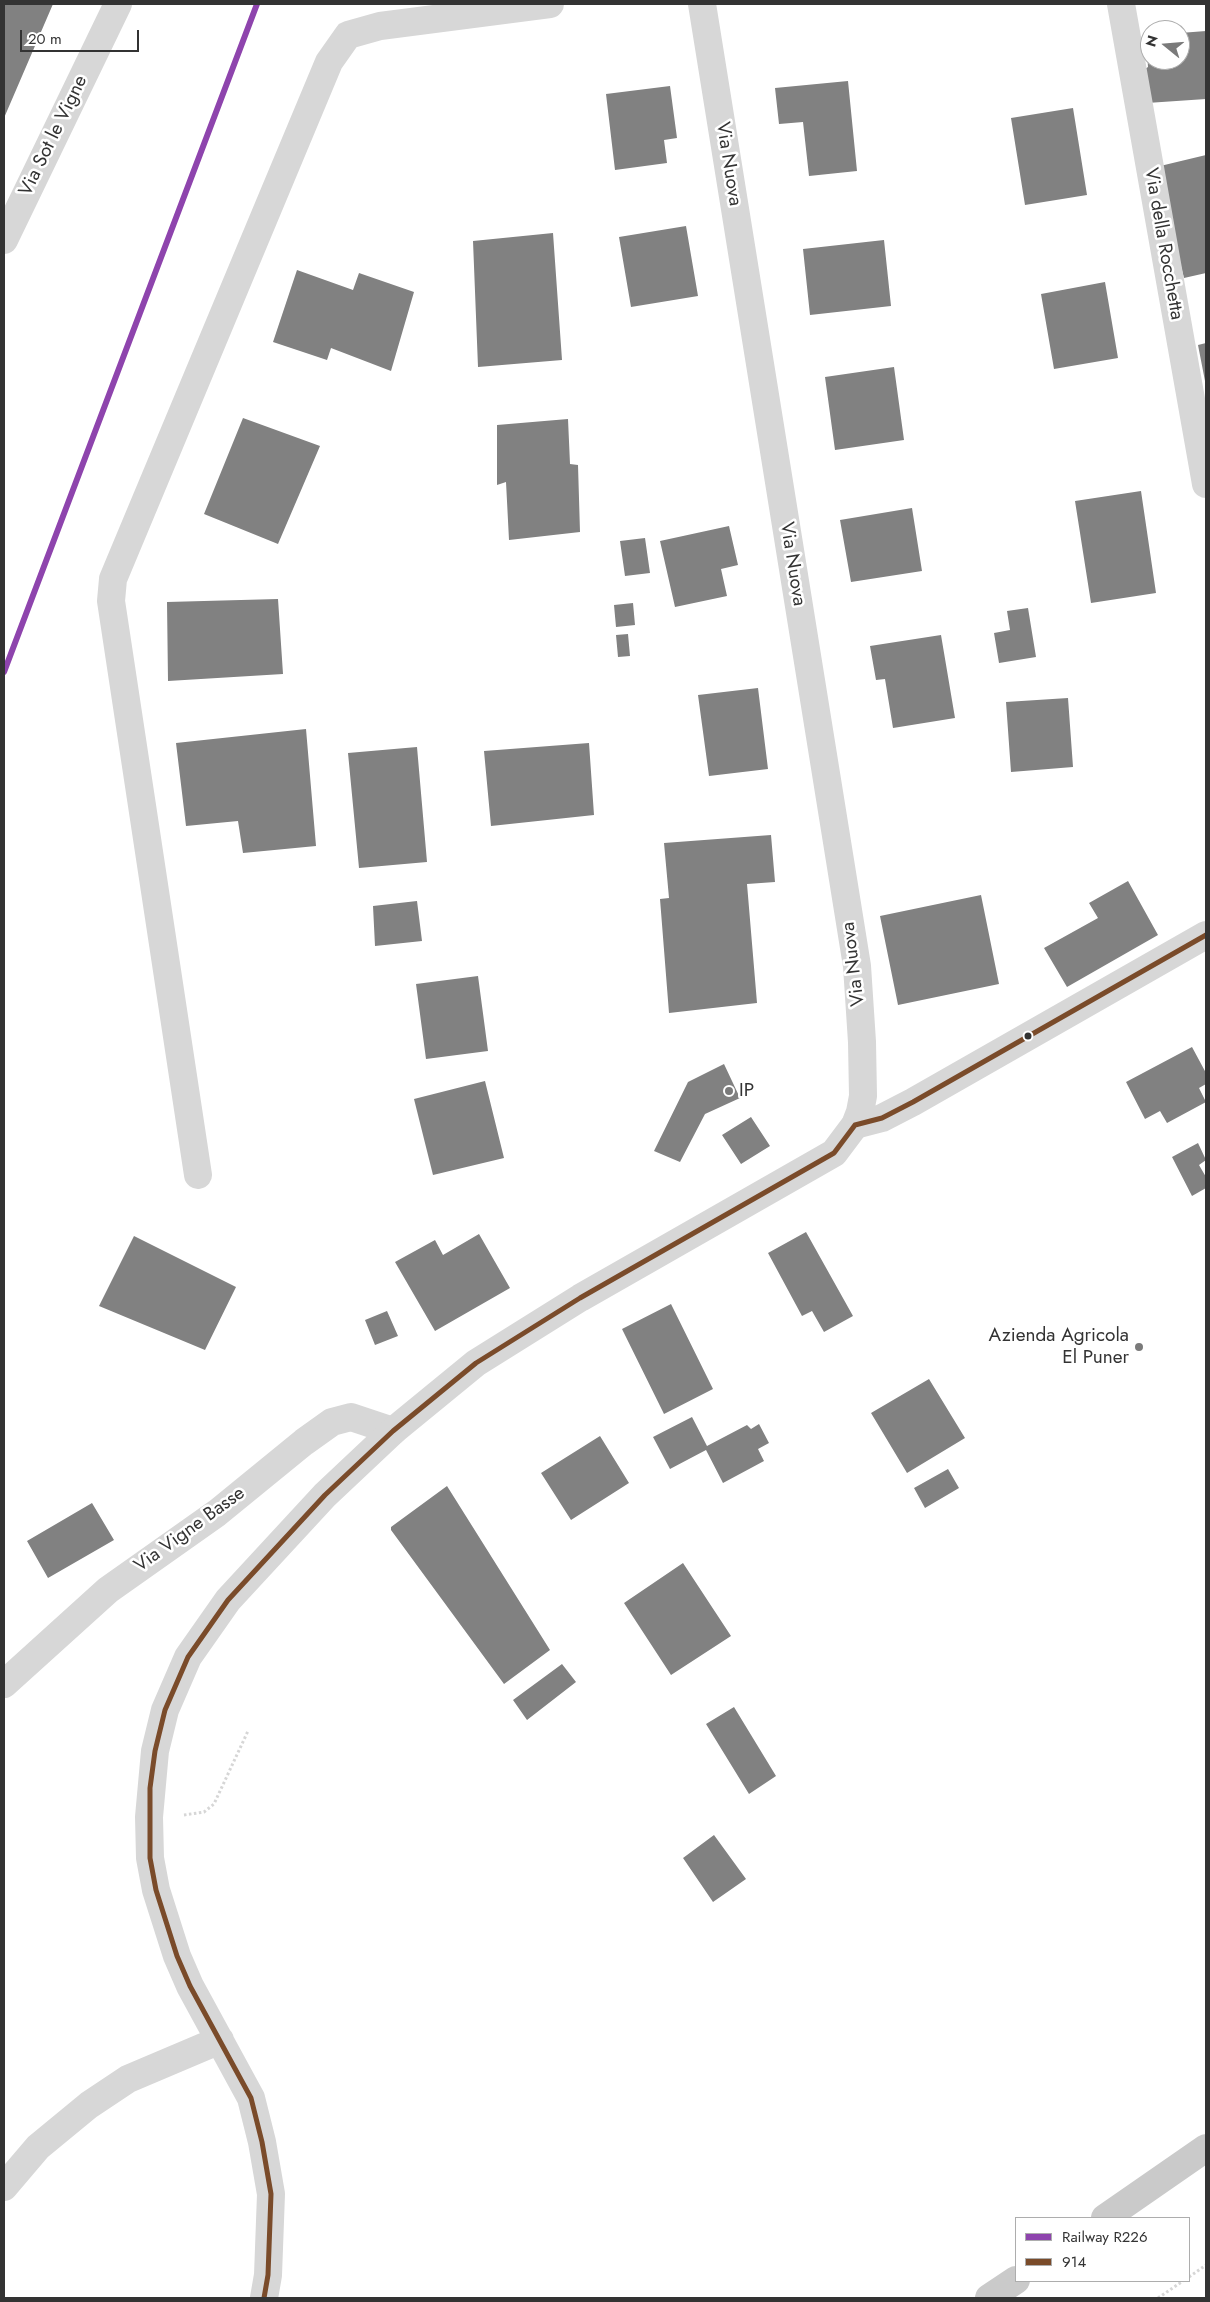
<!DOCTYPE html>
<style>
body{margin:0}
#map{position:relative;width:1210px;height:2302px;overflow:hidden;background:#fff;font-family:Jost,sans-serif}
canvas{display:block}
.frame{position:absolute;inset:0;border:5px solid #333;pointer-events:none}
.legend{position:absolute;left:1015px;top:2217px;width:175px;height:65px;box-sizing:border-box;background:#fff;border:1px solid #adadad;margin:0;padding:6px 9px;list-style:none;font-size:15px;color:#333}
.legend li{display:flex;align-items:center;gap:10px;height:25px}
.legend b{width:25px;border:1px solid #adadad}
.north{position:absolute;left:1140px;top:20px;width:50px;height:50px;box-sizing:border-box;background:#fff;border:1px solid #adadad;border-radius:50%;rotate:287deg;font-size:14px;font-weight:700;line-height:20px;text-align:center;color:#333}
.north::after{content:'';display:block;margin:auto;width:18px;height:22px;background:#7a7a7a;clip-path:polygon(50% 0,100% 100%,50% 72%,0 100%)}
.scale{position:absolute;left:20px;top:30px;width:119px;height:22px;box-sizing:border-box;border:2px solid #333;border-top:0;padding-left:6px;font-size:15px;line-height:18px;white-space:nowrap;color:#333;-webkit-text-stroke:4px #fff;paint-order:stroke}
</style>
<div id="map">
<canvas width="1210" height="2302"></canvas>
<div class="frame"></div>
<ul class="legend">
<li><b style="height:6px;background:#8e44ad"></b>Railway R226</li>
<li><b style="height:6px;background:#7a4b2a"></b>914</li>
</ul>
<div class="north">N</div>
<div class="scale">20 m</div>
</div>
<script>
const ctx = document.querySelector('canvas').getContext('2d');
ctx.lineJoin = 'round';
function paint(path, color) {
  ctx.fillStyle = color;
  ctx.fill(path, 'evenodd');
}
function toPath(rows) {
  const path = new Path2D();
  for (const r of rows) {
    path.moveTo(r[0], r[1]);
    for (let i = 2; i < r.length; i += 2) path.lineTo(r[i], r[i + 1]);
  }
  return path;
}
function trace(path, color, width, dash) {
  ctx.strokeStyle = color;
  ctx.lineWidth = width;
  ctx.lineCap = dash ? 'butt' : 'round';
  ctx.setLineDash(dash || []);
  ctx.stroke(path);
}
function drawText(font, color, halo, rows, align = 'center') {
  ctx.font = font + ' Jost,sans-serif';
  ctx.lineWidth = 5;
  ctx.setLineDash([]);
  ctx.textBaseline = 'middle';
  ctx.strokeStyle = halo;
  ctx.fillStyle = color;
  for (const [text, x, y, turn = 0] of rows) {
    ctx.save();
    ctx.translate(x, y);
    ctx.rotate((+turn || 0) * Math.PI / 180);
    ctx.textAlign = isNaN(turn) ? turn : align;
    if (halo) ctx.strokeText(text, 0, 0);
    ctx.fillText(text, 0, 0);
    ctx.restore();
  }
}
const building = toPath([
 [4,4,53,4,4,118],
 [1206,31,1206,99,1147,103,1145,69,1148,67,1146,35,1150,35,1150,60,1180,60,1180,33],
 [848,81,857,171,809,176,803,122,779,124,775,88],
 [670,86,677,138,664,140,667,163,615,170,606,94],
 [1073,108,1087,195,1025,205,1011,118],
 [1206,155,1206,273,1184,278,1156,167],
 [686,226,698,296,631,307,619,237],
 [553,233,562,360,478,367,473,241],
 [884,240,891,306,810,315,803,249],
 [297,270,353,290,359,273,414,292,391,371,331,348,327,360,273,342],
 [1105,282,1118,358,1054,369,1041,294],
 [1206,343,1206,381,1205,381,1198,345],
 [894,367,904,440,835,450,825,377],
 [243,418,320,446,278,544,204,514],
 [568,419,570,464,578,465,580,532,509,540,506,482,497,485,497,425],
 [1141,491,1156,593,1091,603,1075,501],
 [912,508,922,571,851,582,840,520],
 [729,526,738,565,721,569,727,596,675,607,660,541],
 [645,538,650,573,625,576,620,541],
 [278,599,283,674,168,681,167,602],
 [633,603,635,625,616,627,614,605],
 [1028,608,1036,657,999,663,994,633,1010,630,1007,611],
 [628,634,630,656,618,657,616,635],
 [941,635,955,718,893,728,885,679,876,680,870,646],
 [758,688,768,769,709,776,698,695],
 [1068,698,1073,767,1011,772,1006,702],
 [306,729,316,846,243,853,238,821,186,826,176,743],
 [589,743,594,815,491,826,484,751],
 [417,747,427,862,359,868,348,753],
 [771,835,775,882,747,884,757,1003,669,1013,660,899,669,898,664,843],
 [1128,881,1158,935,1067,987,1044,948,1098,918,1089,903],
 [981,895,999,984,898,1005,880,916],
 [417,901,422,941,375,946,373,906],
 [478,976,488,1051,426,1059,416,984],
 [1192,1047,1206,1073,1206,1084,1199,1088,1206,1102,1167,1123,1160,1111,1145,1119,1126,1082],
 [724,1064,740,1098,705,1114,680,1162,654,1151,688,1082],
 [485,1081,504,1158,433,1175,414,1099],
 [751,1117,770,1146,741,1164,722,1135],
 [1198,1143,1206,1160,1199,1165,1206,1177,1206,1188,1192,1196,1172,1157],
 [806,1232,853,1316,824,1332,812,1311,802,1316,768,1253],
 [479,1234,510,1288,435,1331,395,1262,435,1240,443,1255],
 [134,1236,236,1287,205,1350,99,1306],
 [671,1304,713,1389,664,1414,622,1329],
 [387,1311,398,1336,375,1345,365,1320],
 [929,1379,965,1438,907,1473,871,1413],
 [692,1417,707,1446,747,1425,751,1429,759,1424,769,1443,758,1449,764,1461,723,1483,706,1450,670,1469,653,1437],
 [600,1436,629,1483,571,1520,541,1473],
 [948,1469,959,1488,925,1508,914,1488],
 [447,1486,550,1650,504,1684,391,1530,391,1527],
 [92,1503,114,1540,48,1578,27,1541],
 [683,1563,731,1636,671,1675,624,1603],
 [562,1664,576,1682,527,1720,513,1700],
 [734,1707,776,1776,749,1794,706,1724],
 [714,1835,746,1879,713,1902,683,1858]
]);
const path = toPath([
 [184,1815,204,1812,214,1804,248,1731],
 [1189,2277,1206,2265],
 [1158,2298,1183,2281]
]);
const minor = toPath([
 [1121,4,1206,484],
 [4,240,118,4],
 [855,1125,882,1118,913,1102,1206,935],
 [198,1175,111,601,113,579,329,62,348,35,380,26,550,4],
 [4,1684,108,1590,217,1513,304,1442,332,1422,351,1417,393,1431]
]);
const tertiary = toPath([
 [4,2187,38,2147,89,2105,128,2079,220,2040],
 [264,2298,268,2275,271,2194,262,2142,251,2098,190,1986,177,1956,156,1890,150,1858,149,1817,155,1751,165,1710,188,1657,228,1600,325,1495,393,1431,476,1363,580,1298,834,1153,855,1125,860,1112,863,1096,862,1042,857,966,702,4]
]);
const primary = toPath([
 [1105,2218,1206,2148],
 [989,2298,1016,2280]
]);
const bus1 = toPath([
 [264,2298,268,2275,271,2194,262,2142,251,2098,190,1986,177,1956,156,1890,150,1858,150,1788,155,1751,165,1710,188,1657,228,1600,325,1495,393,1431,476,1363,580,1298,834,1153,855,1125,882,1118,913,1102,1206,935]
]);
const rail1 = toPath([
 [4,672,257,4]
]);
const markers = [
 [1028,1036,4.5,"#333"],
 [729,1091,5,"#7a7a7a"],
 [1139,1347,5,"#7a7a7a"]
];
const streetNames = [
 ["Via Sot le Vigne",54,136,-64],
 ["Via Nuova",728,164,81],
 ["Via della Rocchetta",1163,244,80],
 ["Via Nuova",792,564,81],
 ["Via Nuova",854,964,-97],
 ["Via Vigne Basse",190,1530,-36]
];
const poiNames = [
 ["IP",739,1091],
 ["Azienda Agricola",1129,1336,"right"],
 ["El Puner",1129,1358,"right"]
];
paint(building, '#818181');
trace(path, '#d6d6d6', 3, [2.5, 2.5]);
trace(minor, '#d7d7d7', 28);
trace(tertiary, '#d7d7d7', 28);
trace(primary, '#cacaca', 28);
trace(bus1, '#7a4b2a', 5);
trace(rail1, '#8e44ad', 6);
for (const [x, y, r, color] of markers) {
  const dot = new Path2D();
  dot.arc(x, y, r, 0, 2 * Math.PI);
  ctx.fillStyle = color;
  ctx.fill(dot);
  trace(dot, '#fff', 2);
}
drawText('19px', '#333', '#fff', streetNames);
drawText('19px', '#333', '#fff', poiNames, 'left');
</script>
